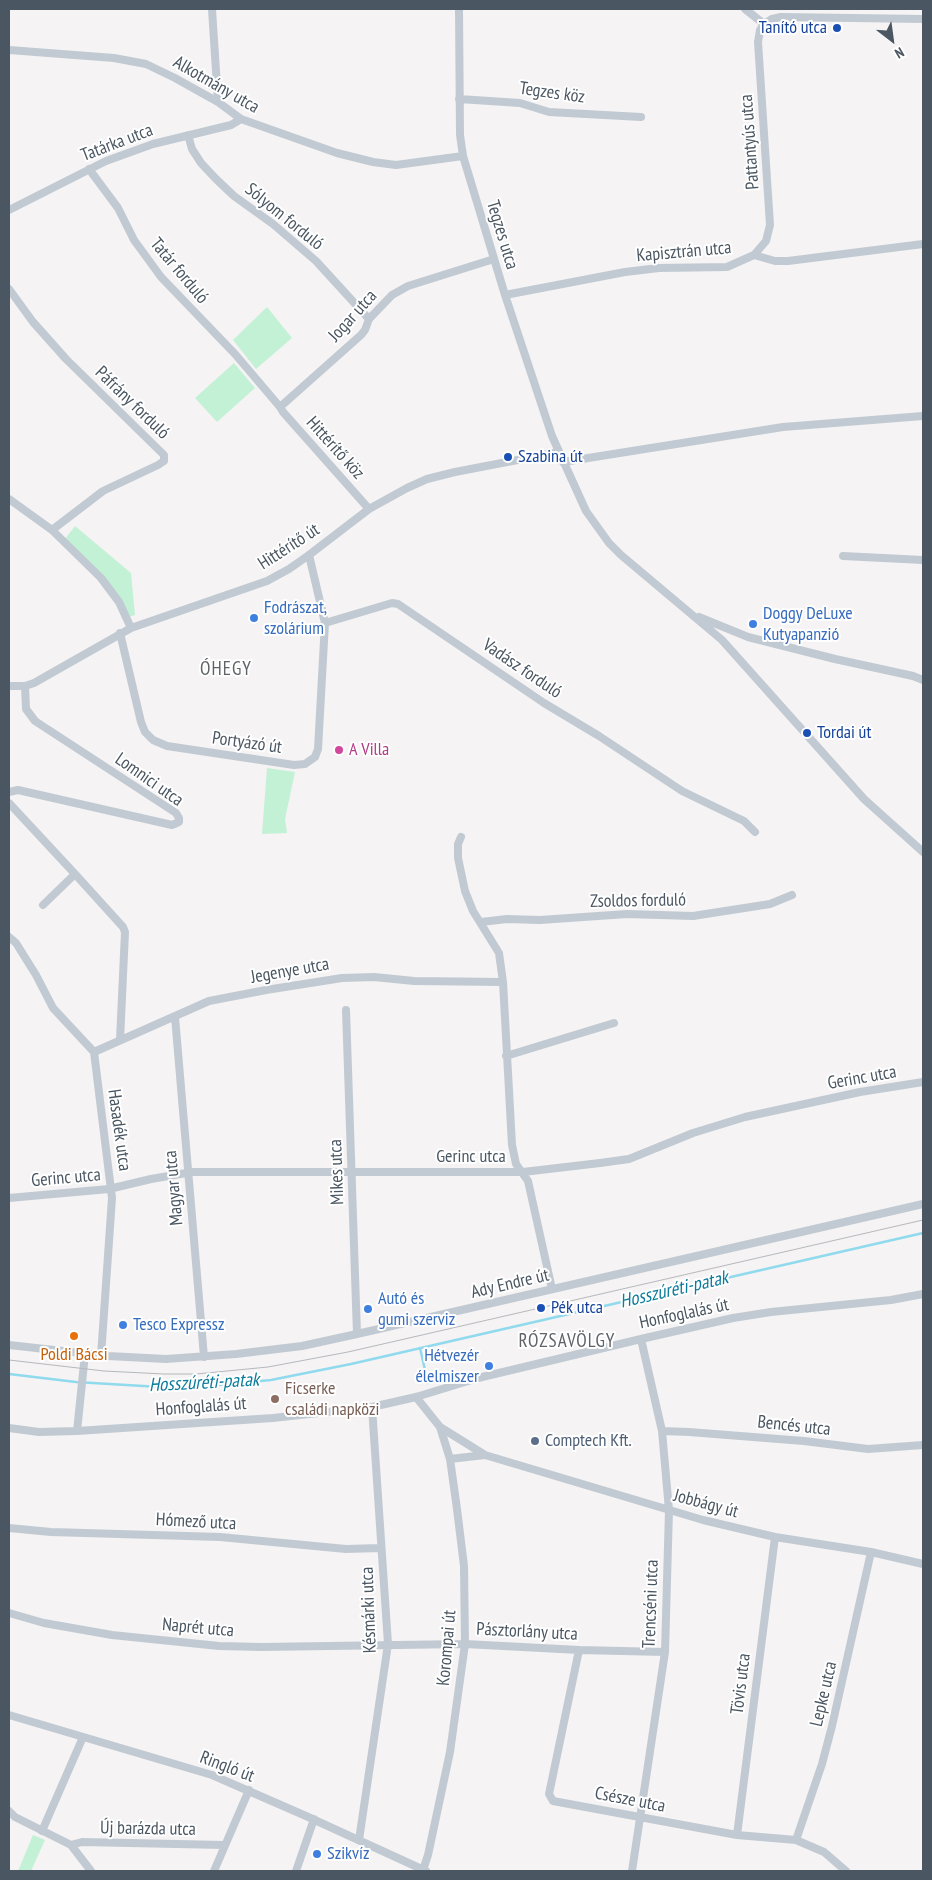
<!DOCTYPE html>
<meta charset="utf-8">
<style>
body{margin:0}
#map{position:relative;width:932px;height:1880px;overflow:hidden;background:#f5f3f3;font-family:"PT Sans Narrow",sans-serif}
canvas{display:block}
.frame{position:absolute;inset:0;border:10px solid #4a5661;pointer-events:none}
.north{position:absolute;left:867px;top:15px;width:50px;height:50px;-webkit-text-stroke:4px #fff;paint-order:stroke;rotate:150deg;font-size:14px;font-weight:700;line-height:20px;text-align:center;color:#4a5661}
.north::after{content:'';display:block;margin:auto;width:18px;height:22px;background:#4a5661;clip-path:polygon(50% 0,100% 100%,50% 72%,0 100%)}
</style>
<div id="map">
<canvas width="932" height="1880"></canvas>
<div class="frame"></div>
<div class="north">N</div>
</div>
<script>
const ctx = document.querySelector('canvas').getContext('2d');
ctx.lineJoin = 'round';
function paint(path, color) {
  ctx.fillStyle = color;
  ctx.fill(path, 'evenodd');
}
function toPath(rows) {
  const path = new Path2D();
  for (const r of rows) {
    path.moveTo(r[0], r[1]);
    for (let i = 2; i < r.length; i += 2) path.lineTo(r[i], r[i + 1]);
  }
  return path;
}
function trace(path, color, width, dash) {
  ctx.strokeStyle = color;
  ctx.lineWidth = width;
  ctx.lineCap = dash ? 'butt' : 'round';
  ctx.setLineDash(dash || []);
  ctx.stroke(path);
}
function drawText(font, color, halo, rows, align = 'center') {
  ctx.font = font + ' "PT Sans Narrow",sans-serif';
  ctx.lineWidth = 4;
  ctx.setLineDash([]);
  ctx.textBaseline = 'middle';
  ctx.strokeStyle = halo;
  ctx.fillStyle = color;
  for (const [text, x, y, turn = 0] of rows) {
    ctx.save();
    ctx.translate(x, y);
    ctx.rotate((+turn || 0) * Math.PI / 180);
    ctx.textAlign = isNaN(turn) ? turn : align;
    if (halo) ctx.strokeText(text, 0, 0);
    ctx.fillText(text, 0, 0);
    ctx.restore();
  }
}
const green = toPath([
 [267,307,292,338,256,369,233,340],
 [234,363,255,388,217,422,195,398],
 [75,526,131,573,135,615,129,617,65,539],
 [267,768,295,772,285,819,287,833,262,834],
 [33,1835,45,1840,31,1871,18,1871]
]);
const stream = toPath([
 [420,1348,428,1383],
 [9,1374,76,1382,160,1387,197,1387,271,1380,351,1364,923,1233]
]);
const minor = toPath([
 [212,9,218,102],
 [459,9,460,135,463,156,505,295,552,436,586,511,609,543,621,555,722,640,864,799,923,852],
 [745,9,764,24],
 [9,50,114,58,146,64,175,78,218,102,241,119,337,153,373,162,396,165,463,156],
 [459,99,520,103,549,112,641,117],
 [188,135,192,149,201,163,216,179,234,196,273,224,316,261,369,319],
 [89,169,118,208,134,240,161,277,235,354,280,407,361,335,365,330,369,319,392,295,408,286,494,259],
 [9,210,106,161,153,144,231,125,241,119],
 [754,255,775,261,788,261,923,244],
 [9,289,33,322,66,359,164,455,164,461,158,465,103,491,52,530],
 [505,295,625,272,659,268,727,267,754,255,766,241,770,225,758,42,760,30,764,24,772,19,781,17,923,19],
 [280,407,283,412,369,509],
 [563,462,783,427,923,416],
 [9,499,52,530,101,578,119,602,131,628],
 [843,556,923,560],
 [699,617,748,637,835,659,913,676,923,680],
 [325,623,392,603,398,604,544,703,599,736,682,791,744,821,755,832],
 [120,633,141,722,145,732,153,740,167,746,294,765,305,764,315,757,318,749,325,623,309,555],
 [9,686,25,686,34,683,131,628,267,581,289,569,309,555,369,509,407,488,427,479,455,472,559,452],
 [9,792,18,790,172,825,179,822,179,818,176,813,35,721,26,709,25,686],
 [9,803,75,874,123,927,125,932,120,1040],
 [461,837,458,844,458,858,465,891,473,911,499,953,503,982,512,1145,516,1164,528,1181,552,1289],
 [43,905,75,874],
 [481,922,507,919,540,920,627,914,693,916,770,904,792,895],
 [9,937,16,943,36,975,53,1008,94,1052,112,1198,101,1356],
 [346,1010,357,1334],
 [175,1017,204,1357],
 [94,1052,209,1001,266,990,342,978,374,977,414,981,503,982],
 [506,1056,614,1023],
 [9,1198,109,1189,151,1179,192,1172,523,1172,600,1163,629,1159,693,1133,745,1117,860,1092,923,1082],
 [9,1345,108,1356,166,1359,236,1354,302,1346,357,1334,923,1204],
 [416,1397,440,1427,485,1455,703,1520,775,1537,871,1552,923,1564],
 [9,1428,39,1432,77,1431,273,1418,372,1407,416,1397,478,1378,641,1339,733,1318,771,1312,891,1300,923,1294],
 [77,1431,85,1354],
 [662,1431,689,1432,804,1441,868,1449,923,1445],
 [450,1459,485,1455],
 [9,1528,51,1532,220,1537,346,1549,381,1548],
 [9,1613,44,1623,112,1635,219,1646,261,1647,465,1644,579,1650,665,1652],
 [579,1650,549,1794,553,1801,737,1835,796,1840,824,1852,846,1871],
 [9,1715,212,1775,306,1816,426,1871],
 [9,1811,15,1817,71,1845,91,1871],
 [42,1831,83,1737],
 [737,1835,775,1537],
 [359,1840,388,1644,372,1407],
 [796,1840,822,1764,832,1726,871,1552],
 [71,1845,82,1842,224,1845],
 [423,1870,428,1855,450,1752,465,1644,464,1566,457,1509,450,1459,440,1427],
 [214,1871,249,1790],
 [296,1871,314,1819],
 [632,1871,665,1652,669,1510,662,1431,641,1339]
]);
const tram = toPath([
 [9,1360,104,1371,164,1374,196,1374,268,1367,348,1352,923,1220]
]);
const markers = [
 [837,28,5,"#1a4fb4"],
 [508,457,5,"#1a4fb4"],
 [254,618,5,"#3f7fe0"],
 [753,624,5,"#3f7fe0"],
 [807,733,5,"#1a4fb4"],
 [339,750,5,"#d1479c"],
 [541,1308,5,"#1a4fb4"],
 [368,1309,5,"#3f7fe0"],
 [123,1325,5,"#3f7fe0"],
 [74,1336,5,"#e8710a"],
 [489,1366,5,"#3f7fe0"],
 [275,1399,5,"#8d6e63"],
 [535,1441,5,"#5c6f8a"],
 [317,1854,5,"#3f7fe0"]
];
const transitNames = [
 ["Tanító utca",827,28,"right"],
 ["Szabina út",518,457],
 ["Tordai út",817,733],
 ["Pék utca",551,1308]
];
const streetNames = [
 ["Alkotmány utca",216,85,30],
 ["Tegzes köz",552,93,8],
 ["Pattantyús utca",750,142,-94],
 ["Tatárka utca",117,143,-21],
 ["Sólyom forduló",284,217,39],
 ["Tegzes utca",502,235,73],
 ["Kapisztrán utca",684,252,-5],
 ["Tatár forduló",179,271,50],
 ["Jogar utca",353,316,-48],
 ["Páfrány forduló",132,403,44],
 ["Hittérítő köz",335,448,48],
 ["Hittérítő út",289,547,-33],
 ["Vadász forduló",522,669,34],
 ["Portyázó út",247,743,8],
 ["Lomnici utca",149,780,35],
 ["Zsoldos forduló",638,901,-1],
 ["Jegenye utca",290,971,-10],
 ["Gerinc utca",862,1078,-10],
 ["Hasadék utca",119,1130,82],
 ["Gerinc utca",471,1157],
 ["Mikes utca",337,1172,-92],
 ["Gerinc utca",66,1178,-5],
 ["Magyar utca",174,1188,-95],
 ["Ady Endre út",510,1284,-13],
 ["Honfoglalás út",684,1314,-12],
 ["Honfoglalás út",201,1407,-4],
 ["Bencés utca",794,1426,6],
 ["Jobbágy út",706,1504,15],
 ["Hómező utca",196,1522,3],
 ["Trencséni utca",651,1604,-88],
 ["Késmárki utca",369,1610,-92],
 ["Naprét utca",198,1628,5],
 ["Pásztorlány utca",527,1632,3],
 ["Korompai út",447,1648,-85],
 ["Tövis utca",741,1684,-83],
 ["Lepke utca",824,1694,-77],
 ["Ringló út",227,1767,21],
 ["Csésze utca",630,1800,11],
 ["Új barázda utca",148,1829,1]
];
const shopNames = [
 ["Fodrászat,",264,608],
 ["szolárium",264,629],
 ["Doggy DeLuxe",763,614],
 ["Kutyapanzió",763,635],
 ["Autó és",378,1299],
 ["gumi szerviz",378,1320],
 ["Tesco Expressz",133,1325],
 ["Hétvezér",479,1356,"right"],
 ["élelmiszer",479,1377,"right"],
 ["Szikvíz",327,1854]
];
const hotelNames = [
 ["A Villa",349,750]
];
const foodNames = [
 ["Poldi Bácsi",74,1355]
];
const educationNames = [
 ["Ficserke",285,1389],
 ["családi napközi",285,1410]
];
const serviceNames = [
 ["Comptech Kft.",545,1441]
];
const neighbourhoodNames = [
 ["ÓHEGY",226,670],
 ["RÓZSAVÖLGY",567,1342]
];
const waterNames = [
 ["Hosszúréti-patak",674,1290,-13],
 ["Hosszúréti-patak",204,1383,-3]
];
paint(green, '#c3f1d5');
trace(stream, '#90daee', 2.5);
trace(minor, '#c1cad2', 8);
trace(tram, '#b5b8bd', 1);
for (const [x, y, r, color] of markers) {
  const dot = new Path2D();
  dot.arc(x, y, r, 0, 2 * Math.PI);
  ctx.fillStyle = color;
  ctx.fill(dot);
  trace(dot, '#fff', 2);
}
drawText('18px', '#164399', '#fff', transitNames, 'left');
drawText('18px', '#4a5661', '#fff', streetNames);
drawText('18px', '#366cbe', '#fff', shopNames, 'left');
drawText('18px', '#b23c85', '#fff', hotelNames, 'left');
drawText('18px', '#c56008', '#fff', foodNames);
drawText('18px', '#785e54', '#fff', educationNames, 'left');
drawText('18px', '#4e5e75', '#fff', serviceNames, 'left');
ctx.letterSpacing = '1px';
drawText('19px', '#5f6368', '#fff', neighbourhoodNames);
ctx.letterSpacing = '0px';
drawText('italic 19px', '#0c7c9b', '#fff', waterNames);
</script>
